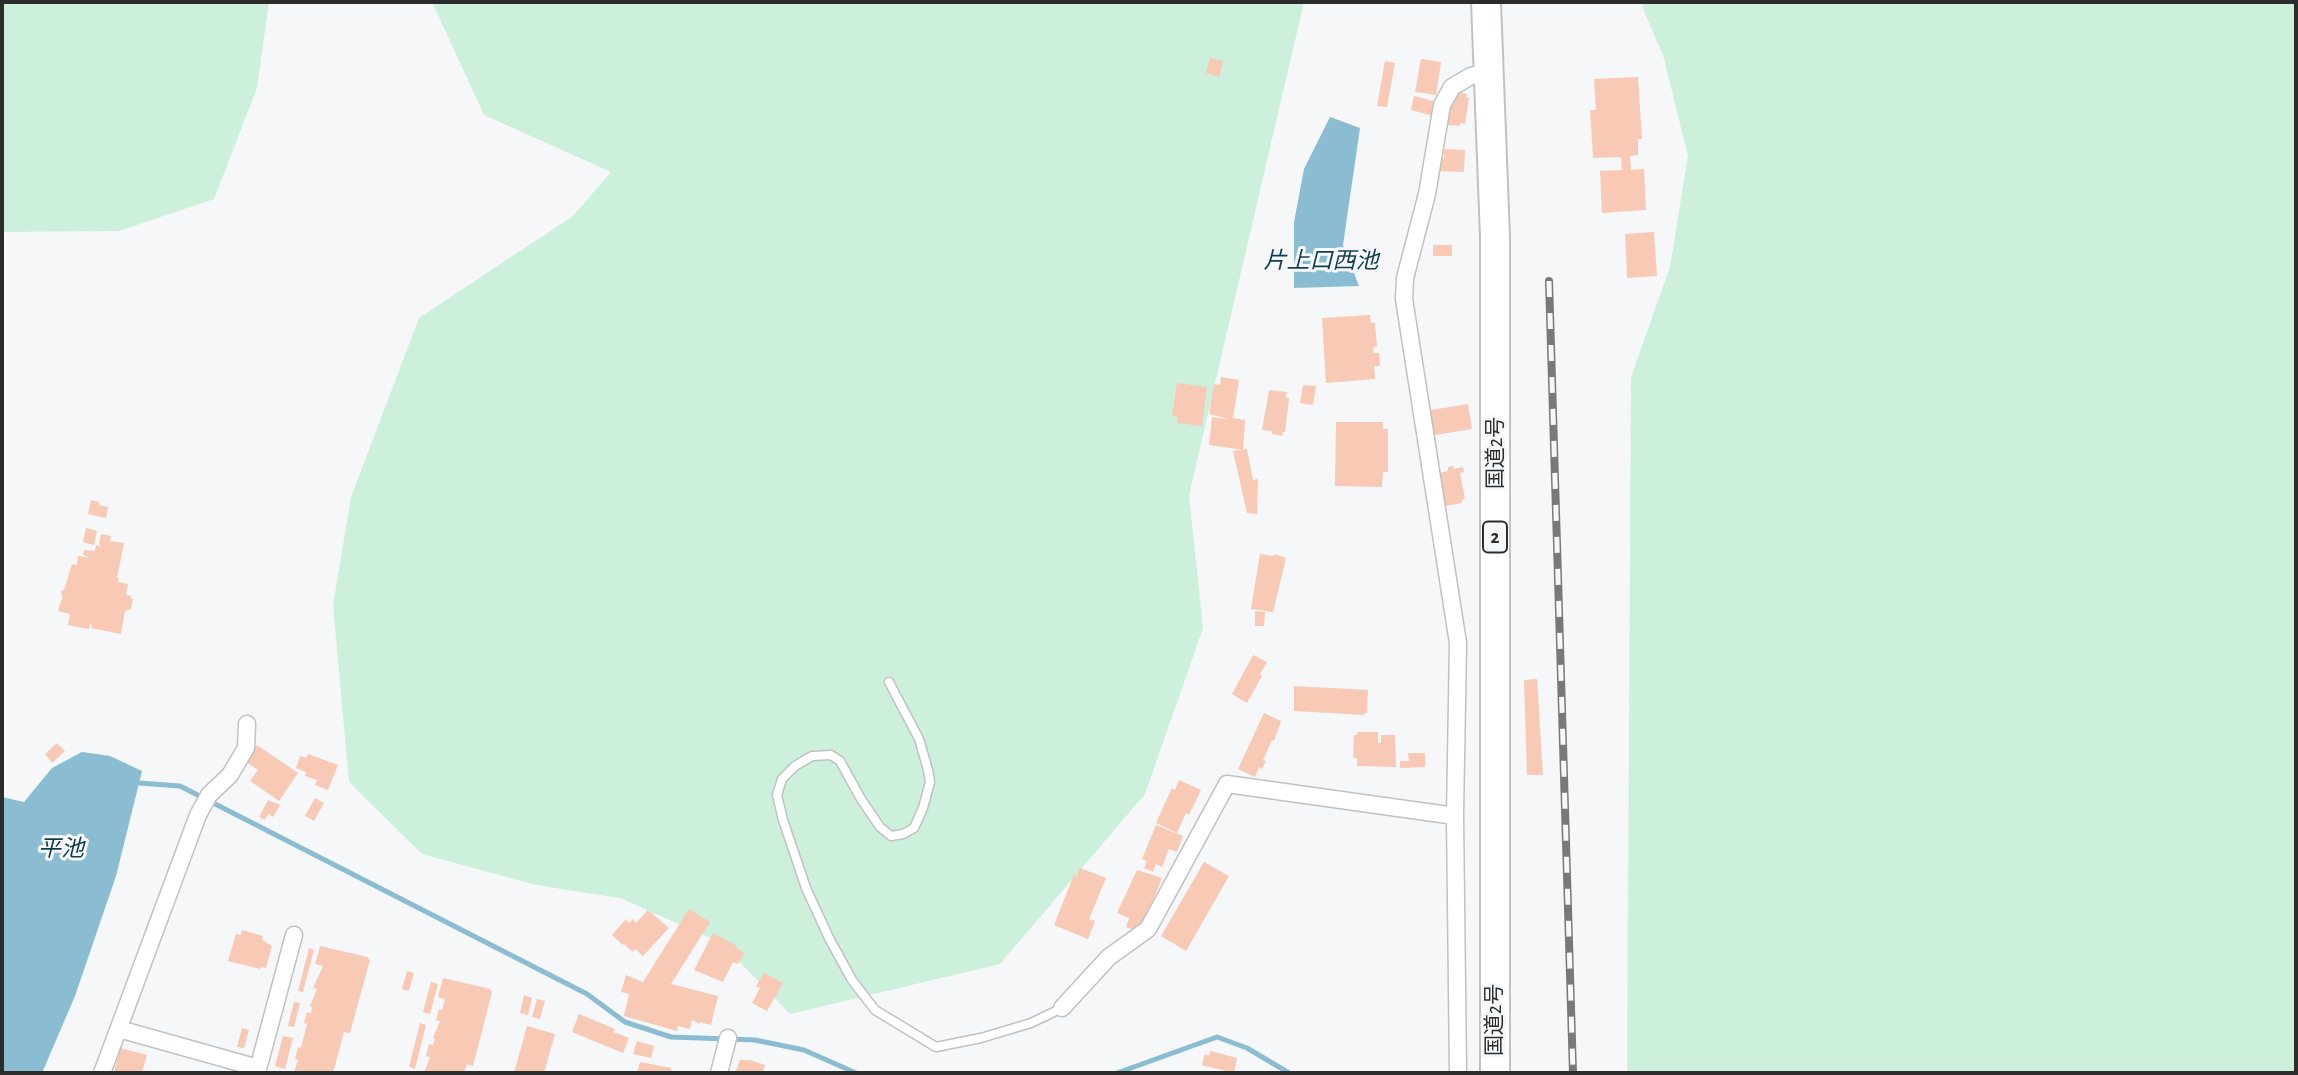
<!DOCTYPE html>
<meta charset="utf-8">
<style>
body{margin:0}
#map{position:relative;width:2298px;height:1075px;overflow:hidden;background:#f6f7f8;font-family:"Alegreya Sans",sans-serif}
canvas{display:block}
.frame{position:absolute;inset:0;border:4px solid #2c2c2c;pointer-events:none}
</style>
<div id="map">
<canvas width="2298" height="1075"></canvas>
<div class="frame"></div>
</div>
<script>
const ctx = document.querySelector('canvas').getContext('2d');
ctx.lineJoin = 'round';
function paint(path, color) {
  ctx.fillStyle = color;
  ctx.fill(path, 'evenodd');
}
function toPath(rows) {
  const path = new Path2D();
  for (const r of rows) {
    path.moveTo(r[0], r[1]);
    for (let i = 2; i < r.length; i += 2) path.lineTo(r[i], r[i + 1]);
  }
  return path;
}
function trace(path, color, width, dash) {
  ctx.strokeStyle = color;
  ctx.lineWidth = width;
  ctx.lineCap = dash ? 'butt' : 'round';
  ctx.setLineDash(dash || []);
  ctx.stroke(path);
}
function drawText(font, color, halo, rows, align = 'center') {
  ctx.font = font + ' "Alegreya Sans","Noto Sans JP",sans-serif';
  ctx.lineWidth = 6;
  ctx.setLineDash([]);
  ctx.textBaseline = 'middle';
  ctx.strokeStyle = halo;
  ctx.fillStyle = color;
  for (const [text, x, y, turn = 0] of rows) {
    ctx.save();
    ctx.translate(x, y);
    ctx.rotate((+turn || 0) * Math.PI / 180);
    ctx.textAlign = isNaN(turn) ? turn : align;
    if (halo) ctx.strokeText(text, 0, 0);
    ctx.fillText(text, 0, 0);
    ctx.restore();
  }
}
const green = toPath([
 [2,2,269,2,257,88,214,199,119,231,2,232],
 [432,2,1304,2,1189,495,1203,628,1145,794,1000,964,790,1014,721,943,620,898,536,885,422,854,349,782,333,605,351,497,419,318,573,216,611,172,484,115],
 [1642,2,2296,2,2296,1073,1627,1073,1631,377,1670,267,1688,156,1663,55,1643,9]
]);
const water = toPath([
 [1330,117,1360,128,1343,245,1359,286,1294,288,1294,222,1304,169],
 [82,752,110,756,142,771,116,876,75,996,42,1073,2,1073,2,797,24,802,52,768]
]);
const stream = toPath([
 [139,783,180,786,587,994,625,1022,671,1037,755,1040,804,1050,856,1073],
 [1117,1073,1217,1037,1247,1048,1289,1073]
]);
const building = toPath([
 [1210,58,1223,61,1219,77,1206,73],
 [1421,59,1441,62,1436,95,1415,92],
 [1385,61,1395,63,1387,107,1377,106],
 [1638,77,1642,139,1638,139,1638,155,1630,156,1631,170,1644,169,1646,210,1602,213,1600,171,1622,170,1621,157,1593,158,1590,110,1596,110,1594,79],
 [1457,92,1467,94,1466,97,1469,98,1465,124,1460,123,1460,126,1447,125,1449,104,1453,96,1456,96],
 [1414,96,1437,102,1434,116,1411,110],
 [1444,149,1465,150,1464,172,1438,171,1439,157,1444,158],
 [1654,232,1657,276,1627,278,1625,234],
 [1433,245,1452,245,1452,256,1433,256],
 [1370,315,1371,323,1375,323,1377,347,1373,347,1374,353,1379,353,1380,366,1374,366,1375,379,1326,383,1322,318],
 [1221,377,1239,380,1233,418,1245,420,1243,450,1209,445,1212,417,1229,419,1209,414,1214,384,1220,385],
 [1177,383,1207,387,1202,426,1177,423,1178,417,1172,416],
 [1303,385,1316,386,1313,405,1300,403],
 [1269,390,1287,392,1286,398,1289,398,1285,432,1283,432,1282,436,1272,434,1272,431,1262,430],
 [1468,404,1472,429,1429,436,1425,411],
 [1336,422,1383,422,1383,429,1388,429,1388,472,1383,472,1382,487,1335,486],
 [1247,449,1253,480,1258,479,1257,514,1247,513,1233,451],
 [1453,466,1453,469,1463,467,1464,472,1460,473,1465,499,1462,500,1462,503,1445,506,1439,473,1448,471,1448,467],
 [91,500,99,502,99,505,108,507,106,518,88,514],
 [86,528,97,531,94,545,83,542],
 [101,534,111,536,110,541,124,543,117,578,119,579,118,582,128,584,126,595,131,596,131,599,133,599,131,609,125,611,121,634,91,628,92,625,90,624,89,629,68,625,70,614,58,611,63,595,61,595,62,590,64,590,72,564,77,565,78,556,91,558,83,555,84,550,95,551,96,545,101,547,99,544],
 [1260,554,1274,556,1274,554,1286,558,1273,612,1251,609],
 [1255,611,1265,612,1264,626,1255,626],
 [1253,655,1267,662,1260,674,1262,676,1247,703,1232,694],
 [1537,679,1543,775,1527,775,1524,680],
 [1294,686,1368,690,1367,713,1364,713,1364,715,1294,711],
 [1264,713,1281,721,1274,741,1272,740,1263,760,1266,761,1262,769,1259,767,1255,777,1238,769],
 [1357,732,1378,732,1378,743,1381,743,1381,735,1395,735,1396,767,1357,766,1357,758,1353,758,1354,735,1357,735],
 [57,743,65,751,52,763,45,754],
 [257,745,298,773,279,801,250,781,258,770,246,762],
 [1408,753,1425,753,1425,767,1400,768,1400,761,1409,761],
 [308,754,338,765,328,790,315,785,317,780,305,776,306,772,296,768,300,756,306,758],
 [1179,780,1201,790,1189,815,1186,813,1177,833,1156,823,1172,788,1175,790],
 [315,798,324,803,314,821,305,816],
 [268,800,280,805,273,817,268,814,265,820,259,817],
 [1156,825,1183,836,1177,852,1169,849,1162,867,1156,864,1153,872,1144,868,1147,861,1142,859],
 [1204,862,1229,876,1186,951,1161,936],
 [1080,868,1106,878,1089,919,1095,921,1088,939,1054,925,1074,875,1076,876],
 [1137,870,1162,878,1140,932,1126,927,1129,918,1117,913],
 [689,909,710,922,671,984,718,996,711,1025,700,1022,700,1024,692,1020,690,1029,678,1026,677,1031,624,1016,629,994,621,992,626,975,643,982],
 [648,910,669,928,643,956,635,949,633,952,624,944,623,945,612,935,626,919,629,923,633,919,636,923],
 [242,930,263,936,262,940,272,946,266,968,261,967,260,969,228,961,236,934,241,935],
 [713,933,737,946,736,948,744,953,738,964,733,962,723,982,694,970],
 [320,946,367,957,370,960,350,1033,344,1032,333,1073,294,1073,298,1060,295,1059,298,1047,301,1048,307,1024,304,1023,307,1012,311,1013,312,1007,310,1006,317,989,313,988,323,966,315,964],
 [309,948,314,950,303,992,298,991],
 [407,971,414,973,409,991,402,989],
 [764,973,783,983,767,1011,752,1003,760,988,756,986],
 [443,978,490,989,492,992,473,1066,467,1064,464,1073,424,1073,430,1057,426,1056,429,1044,433,1045,435,1039,433,1038,440,1021,436,1020,439,1009,442,1010,445,999,438,997],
 [431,982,438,984,430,1014,423,1012],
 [524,995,532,998,528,1015,520,1013],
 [537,999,545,1001,540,1019,532,1017],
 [294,1002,300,1003,294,1027,288,1026],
 [579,1014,615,1029,613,1032,629,1038,623,1053,572,1032],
 [420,1023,426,1025,415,1069,409,1067],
 [527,1026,555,1034,544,1073,514,1073],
 [242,1028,249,1030,244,1048,237,1047],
 [283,1036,293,1038,285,1069,275,1066],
 [637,1041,654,1046,651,1058,633,1054],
 [120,1048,147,1055,142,1073,114,1073],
 [1210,1051,1237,1058,1234,1073,1202,1065,1205,1054,1209,1056],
 [740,1060,750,1060,765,1065,763,1073,735,1073],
 [640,1062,671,1068,672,1073,637,1073]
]);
const lane = toPath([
 [889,682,919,739,928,770,930,782,923,808,914,828,903,834,891,836,880,827,861,799,840,761,831,755,812,756,795,766,782,779,777,795,783,820,806,888,829,938,852,980,875,1010,936,1047,981,1038,1031,1023,1062,1008]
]);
const street = toPath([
 [1062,1008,1109,957,1148,929,1227,784,1455,816],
 [119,1029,258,1068],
 [102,1073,198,815,209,795,230,775,246,748,247,724],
 [257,1073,294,935],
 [719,1073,728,1038],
 [1458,1073,1455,816,1458,643,1404,299,1405,278,1427,194,1442,105,1452,87,1471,76,1490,71]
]);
const highway = toPath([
 [1486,2,1495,237,1495,1073]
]);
const rail = toPath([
 [1549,281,1573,1073]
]);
const shields = [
 [1495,537,24]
];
const shieldNames = [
 ["2",1495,537]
];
const streetNames = [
 ["国道2号",1496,453,-90],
 ["国道2号",1495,1020,-90]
];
const waterNames = [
 ["片上口西池",1321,261],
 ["平池",61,849]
];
paint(green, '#ccf0db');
paint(water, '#8abdd1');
trace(stream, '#8abdd1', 5);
paint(building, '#f8c9b5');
trace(lane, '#c0c1c2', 11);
trace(street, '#c0c1c2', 19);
trace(highway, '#c0c1c2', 32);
trace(lane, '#fff', 8);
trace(street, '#fff', 16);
trace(highway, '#fff', 28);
trace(rail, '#787979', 8);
trace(rail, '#f6f7f8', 5, [16]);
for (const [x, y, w] of shields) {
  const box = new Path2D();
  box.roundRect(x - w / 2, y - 15.5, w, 31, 5);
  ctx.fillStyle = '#f6f7f8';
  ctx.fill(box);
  trace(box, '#2c2c2c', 2);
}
drawText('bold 19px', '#2c2c2c', null, shieldNames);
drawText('21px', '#2c2c2c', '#f6f7f8', streetNames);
drawText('italic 23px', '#113e4d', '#f6f7f8', waterNames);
</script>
